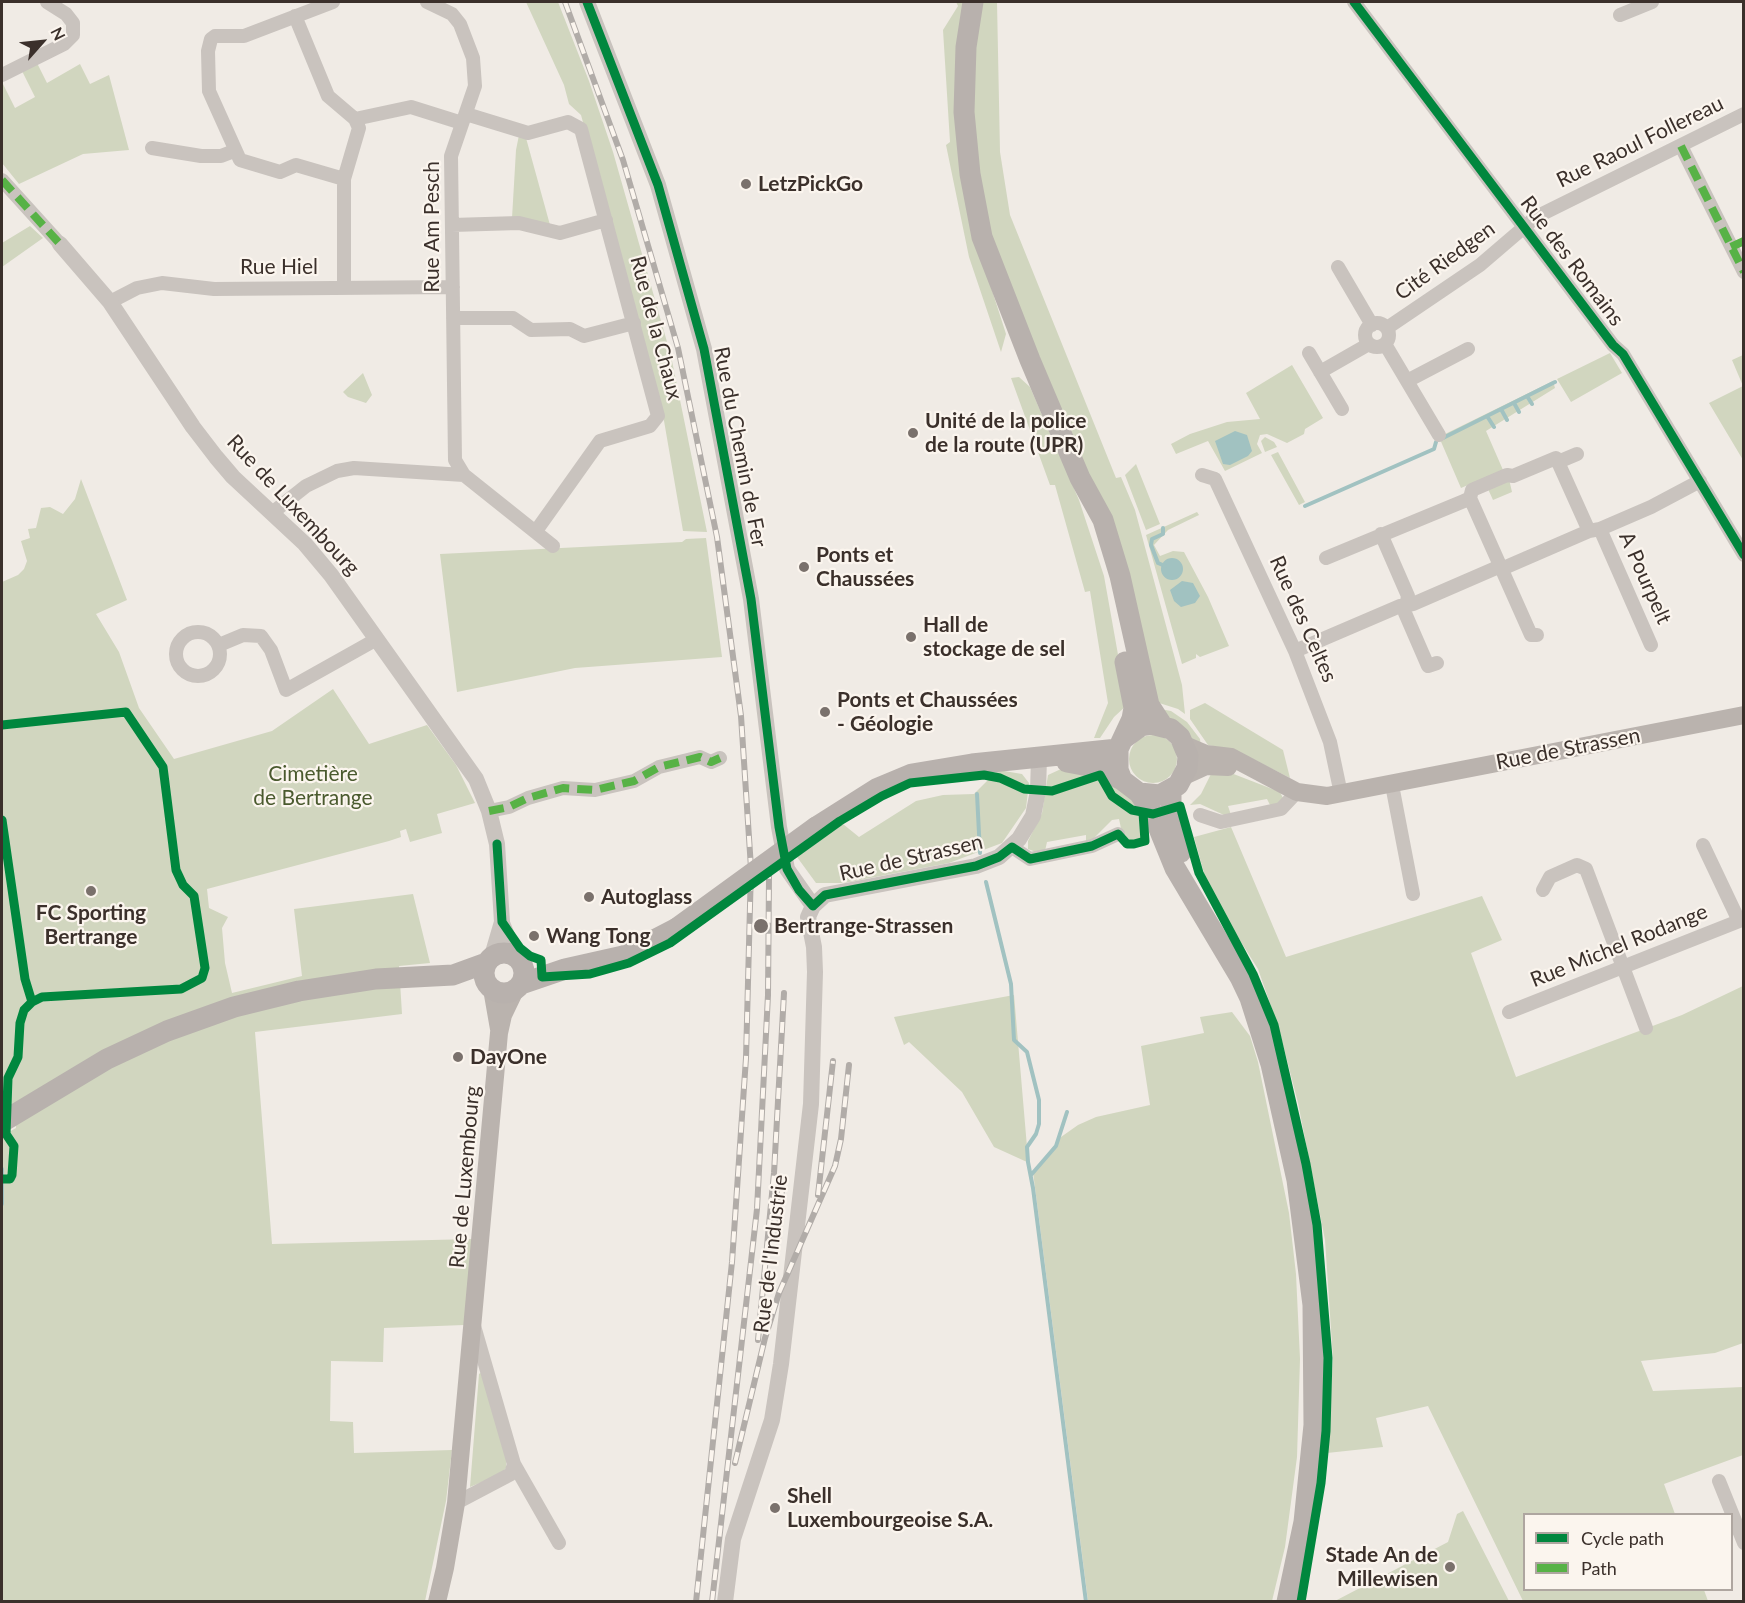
<!DOCTYPE html>
<meta charset="utf-8">
<style>
body{margin:0}
#map{position:relative;width:1745px;height:1603px;overflow:hidden;background:#f0ebe5;font-family:Lato,sans-serif}
canvas{display:block}
.frame{position:absolute;inset:0;border:3px solid #3b302b;pointer-events:none}
.legend{position:absolute;left:1523px;top:1513px;width:210px;height:78px;box-sizing:border-box;background:#fbf5ee;border:2px solid #aea6a0;margin:0;padding:8px 10px;list-style:none;font-size:18px;color:#3b302b}
.legend li{display:flex;align-items:center;gap:12px;height:30px}
.legend b{width:30px;border:2px solid #aea6a0}
.north{position:absolute;left:12px;top:12px;width:60px;height:60px;-webkit-text-stroke:4px #fbf5ee;paint-order:stroke;rotate:63deg;font-size:16px;font-weight:700;line-height:24px;text-align:center;color:#3b302b}
.north::after{content:'';display:block;margin:auto;width:21px;height:27px;background:#3b302b;clip-path:polygon(50% 0,100% 100%,50% 72%,0 100%)}
</style>
<div id="map">
<canvas width="1745" height="1603"></canvas>
<div class="frame"></div>
<ul class="legend">
<li><b style="height:8px;background:#00873e"></b>Cycle path</li>
<li><b style="height:8px;background:#57b246"></b>Path</li>
</ul>
<div class="north">N</div>
</div>
<script>
const ctx = document.querySelector('canvas').getContext('2d');
ctx.lineJoin = 'round';
function paint(path, color) {
  ctx.fillStyle = color;
  ctx.fill(path, 'evenodd');
}
function toPath(rows) {
  const path = new Path2D();
  for (const r of rows) {
    if (r.length === 3) {
      path.moveTo(r[0] + r[2], r[1]);
      path.arc(r[0], r[1], r[2], 0, 2 * Math.PI);
      continue;
    }
    path.moveTo(r[0], r[1]);
    for (let i = 2; i < r.length; i += 2) path.lineTo(r[i], r[i + 1]);
  }
  return path;
}
function trace(path, color, width, dash) {
  ctx.strokeStyle = color;
  ctx.lineWidth = width;
  ctx.lineCap = dash ? 'butt' : 'round';
  ctx.setLineDash(dash || []);
  ctx.stroke(path);
}
function drawText(font, color, halo, rows, align = 'center') {
  ctx.font = font + ' Lato,sans-serif';
  ctx.lineWidth = 4.5;
  ctx.setLineDash([]);
  ctx.textBaseline = 'middle';
  ctx.strokeStyle = halo;
  ctx.fillStyle = color;
  for (const [text, x, y, turn = 0] of rows) {
    ctx.save();
    ctx.translate(x, y);
    ctx.rotate((+turn || 0) * Math.PI / 180);
    ctx.textAlign = isNaN(turn) ? turn : align;
    if (halo) ctx.strokeText(text, 0, 0);
    ctx.fillText(text, 0, 0);
    ctx.restore();
  }
}
const green = toPath([
 [526,2,558,2,589,81,613,152,671,356,707,532,683,531,663,415,581,115,569,104,564,85],
 [956,2,965,2,957,145,975,237,1006,334,1001,352,969,257,946,145,950,142,943,30,958,6],
 [980,2,997,2,1000,152,1010,215,1116,478,1121,477,1135,510,1182,685,1185,714,1178,709,1153,701,1142,657,991,239,981,197,971,115,972,71],
 [37,63,47,83,80,64,90,84,109,75,129,150,83,154,19,184,2,163,2,82,15,108,35,97,22,71],
 [519,135,526,138,550,225,512,218,516,150],
 [30,226,43,238,2,267,2,243],
 [1610,353,1622,373,1571,402,1557,379],
 [1743,355,1743,460,1709,403,1743,386,1732,360],
 [1292,365,1323,418,1305,429,1304,434,1287,443,1267,434,1260,435,1257,444,1262,453,1225,471,1208,441,1176,454,1171,444,1190,434,1227,422,1260,419,1246,393],
 [363,373,372,395,366,403,348,397,343,392],
 [1019,377,1030,387,1079,500,1104,576,1127,705,1114,717,1100,738,1094,738,1108,703,1090,591,1085,592,1055,485,1050,485,1011,378],
 [1553,381,1555,388,1486,431,1503,470,1461,488,1439,437],
 [1265,437,1274,442,1277,447,1265,452,1261,441],
 [1278,452,1305,502,1299,505,1271,455],
 [1136,464,1160,524,1146,530,1125,475],
 [81,479,127,600,96,614,119,652,139,708,174,759,272,731,333,689,369,744,427,725,456,765,475,803,437,814,442,833,410,842,406,829,400,831,401,837,389,841,207,889,209,908,228,917,222,928,225,963,232,993,302,976,294,909,413,894,430,963,399,966,402,1014,255,1032,272,1244,472,1239,464,1325,384,1328,383,1362,331,1361,330,1421,353,1422,354,1453,452,1450,446,1501,425,1601,2,1601,2,1136,16,1128,15,1114,2,1122,2,582,18,575,24,569,27,561,21,541,30,538,28,529,36,528,41,508,50,507,63,514,75,499],
 [1509,479,1512,492,1493,500,1488,489],
 [1197,512,1199,515,1168,530,1154,545,1160,556,1173,551,1184,552,1208,597,1229,646,1200,657,1196,654,1196,658,1182,664,1146,535],
 [706,538,722,657,575,668,457,692,440,554,682,542,686,539],
 [1205,703,1283,750,1290,778,1237,751,1208,745,1190,719,1190,710],
 [1160,709,1171,711,1187,722,1200,739,1201,748],
 [1153,759,24],
 [1061,769,1099,770,1135,798,1143,813,1145,841,1134,844,1124,842,1119,819,1112,820,1091,841,1086,843,1086,835,1047,842,1045,851,1036,852,1028,849,1028,841,1042,813,1048,775],
 [998,770,1022,774,1029,783,1026,808,1002,843,949,863,844,883,816,883,797,857,843,824,859,837,916,801,943,795,974,794],
 [1212,772,1231,773,1280,792,1283,798,1281,805,1271,807,1267,799,1228,806,1231,815,1224,815,1200,804,1190,805,1201,794],
 [1231,827,1286,957,1482,896,1502,940,1471,953,1516,1077,1682,1015,1743,986,1743,1343,1715,1353,1641,1361,1653,1391,1743,1387,1743,1455,1664,1484,1675,1514,1524,1514,1524,1590,1704,1590,1708,1601,1523,1601,1428,1406,1376,1418,1383,1447,1327,1453,1333,1359,1325,1240,1298,1103,1279,1029,1258,969,1224,915,1204,873,1194,837],
 [1014,995,1027,1147,1027,1162,994,1147,962,1092,909,1042,904,1045,894,1017],
 [1232,1012,1250,1036,1258,1062,1289,1213,1296,1274,1300,1359,1297,1457,1285,1547,1272,1601,1088,1601,1033,1172,1061,1137,1078,1125,1096,1117,1150,1105,1141,1046,1204,1033,1200,1017],
 [482,1372,507,1457,506,1468,501,1474,470,1487,479,1374],
 [1463,1511,1509,1601,1335,1601,1448,1542,1457,1514]
]);
const water = toPath([
 [1235,431,1247,435,1252,451,1248,456,1230,465,1223,464,1215,441],
 [1172,569,11],
 [1182,581,1193,583,1200,596,1195,603,1181,607,1174,601,1170,590]
]);
const stream = toPath([
 [1527,396,1532,404],
 [1514,403,1519,412],
 [1501,409,1507,420],
 [1487,416,1494,427],
 [1443,438,1555,382],
 [1305,506,1434,449,1436,442],
 [1163,528,1163,534,1152,539,1151,545,1158,563,1165,566],
 [977,794,980,853],
 [986,882,1011,984,1014,1040,1027,1052,1039,1100,1039,1124,1036,1134,1027,1147,1028,1162,1033,1188,1086,1602],
 [2,1169,2,1204],
 [1031,1175,1056,1146,1067,1112]
]);
const minor = toPath([
 [333,2,244,36,215,36,211,39,208,51,209,91,240,160,280,172,296,165,344,179],
 [427,2,452,14,460,24,473,58,475,86,451,156,455,460,464,475],
 [1354,2,1613,345,1623,354,1744,555],
 [1620,15,1652,2],
 [295,16,328,96,355,119,359,128,344,179,344,288],
 [2,75,64,44,73,35,73,23,66,14,47,2],
 [466,114,528,133,568,122,581,129,658,416,650,426,600,441,536,531],
 [355,119,411,107,462,123],
 [1681,146,1744,272],
 [152,148,201,156,221,156,234,151],
 [2,180,60,244],
 [452,225,519,223,560,233,606,220],
 [1338,267,1372,325],
 [110,302,137,288,162,283,214,289,453,287],
 [453,318,513,318,531,330,570,329,584,336,634,323],
 [1377,335,12],
 [1387,328,1480,265,1536,217,1744,114],
 [1385,344,1439,435],
 [1309,353,1342,409],
 [1320,372,1369,344],
 [1407,381,1468,349],
 [1558,462,1589,531],
 [1202,475,1215,479,1295,651,1330,742,1341,794],
 [1470,498,1531,635,1537,635],
 [272,513,306,486,337,471,354,468,464,475,553,546],
 [1600,529,1651,645],
 [1381,534,1408,596,1405,613,1428,666,1437,663],
 [1326,558,1464,501,1470,498,1472,490,1507,475,1513,476,1556,458,1558,462,1577,454],
 [198,654,22],
 [219,645,243,635,261,636,271,650,286,690,377,639],
 [1295,651,1400,606,1413,604,1496,568,1506,567,1589,531,1600,529,1651,507,1700,481],
 [1392,785,1413,894],
 [489,811,509,807,528,798,563,788,595,790,634,781,659,767,700,757,711,762,720,758],
 [1200,815,1221,822,1281,809,1297,792],
 [1703,845,1739,921],
 [1012,847,1030,859,1092,846,1118,834],
 [1543,890,1550,877,1577,865,1586,869,1646,1028],
 [1509,1012,1744,919],
 [514,1464,559,1543],
 [1719,1481,1744,1543],
 [456,1503,511,1474,514,1464,474,1326]
]);
const tertiary = toPath([
 [587,2,658,185,704,349,751,599,779,827,787,869,813,906],
 [60,244,110,302,193,427,216,457,233,477,305,544,331,575,476,779,489,811,497,844,502,922,492,956],
 [502,923,515,956],
 [725,1602,733,1539,772,1420,781,1364,811,1104,815,972,814,947,808,917,813,906,825,895,976,866,999,857,1019,839,1033,816,1038,791,1039,758]
]);
const secondary = toPath([
 [1185,745,1206,754,1231,757,1297,792,1327,796,1744,715],
 [1184,776,1206,766,1228,767],
 [492,989,499,1029],
 [437,1602,445,1568,456,1503,499,1033,503,1015,515,990]
]);
const primary = toPath([
 [973,2,966,47,964,112,970,174,982,237,1030,360,1080,478,1103,520,1120,576,1149,705,1162,725],
 [1123,739,1141,726,1151,724,1171,729,1180,737,1188,756,1187,768,1178,785,1160,795,1139,793,1122,780,1118,770,1118,749,1132,719,1134,708,1125,662],
 [1067,762,1099,768,1122,780],
 [1171,791,1171,811,1181,852],
 [1139,793,1153,814,1175,868,1240,977,1250,998,1271,1064,1297,1180,1313,1305,1314,1425,1304,1522,1287,1602],
 [816,827,876,789,912,774,972,764,1118,749],
 [504,973,20],
 [521,984,565,969,623,956,677,928],
 [2,1122,107,1059,167,1031,234,1007,299,991,376,979,453,975,486,963]
]);
const rail = toPath([
 [565,2,623,160,678,348,717,537,741,716,751,868,746,1058,732,1262,696,1602],
 [818,1195,833,1061],
 [778,1240,782,1189],
 [758,1340,774,1173,784,993],
 [735,1463,765,1338,779,1293,835,1166,841,1139,849,1065],
 [712,1602,757,1209,768,995,769,877]
]);
const primaryBridge = toPath([
 [677,928,816,827]
]);
const quiet = toPath([
 [1681,146,1744,272],
 [2,180,60,244],
 [1731,247,1744,241],
 [489,811,509,807,528,798,563,788,595,790,634,781,659,767,700,757,711,762,720,758]
]);
const cycleway = toPath([
 [587,2,658,185,704,349,751,599,779,827,787,869,799,890,813,906,825,895,976,866,999,857,1012,847,1030,859,1092,846,1118,834,1127,844,1134,844,1145,841,1143,813],
 [1354,2,1613,345,1623,354,1744,555],
 [2,725,126,712,163,767,176,870,183,885,194,896,205,968,202,978,181,989,42,997,32,1002,24,1010,20,1023,18,1057,8,1078,6,1134,14,1146,12,1175,10,1179,2,1179],
 [2,820,25,979,32,1002],
 [497,844,502,922,520,948,530,956,541,960,542,977,590,974,629,963,670,943,840,821,882,796,910,783,984,775,1000,778,1024,789,1052,791,1100,775,1112,796,1132,810,1153,814,1180,806,1199,873,1253,974,1274,1025,1306,1164,1317,1225,1328,1358,1326,1431,1321,1483,1301,1602]
]);
const markers = [
 [746,184,6,"#7a716c"],
 [913,433,6,"#7a716c"],
 [804,567,6,"#7a716c"],
 [911,637,6,"#7a716c"],
 [825,712,6,"#7a716c"],
 [91,891,6,"#7a716c"],
 [589,897,6,"#7a716c"],
 [761,926,8,"#7a716c"],
 [534,936,6,"#7a716c"],
 [458,1057,6,"#7a716c"],
 [775,1508,6,"#7a716c"],
 [1450,1567,6,"#7a716c"]
];
const streetNames = [
 ["Rue Raoul Follereau",1640,142,-26],
 ["Rue Am Pesch",432,227,-90],
 ["Cité Riedgen",1445,261,-36],
 ["Rue des Romains",1572,261,53],
 ["Rue Hiel",279,267],
 ["Rue de la Chaux",656,328,75],
 ["Rue du Chemin de Fer",740,447,79],
 ["Rue de Luxembourg",293,505,47],
 ["A Pourpelt",1645,578,66],
 ["Rue des Celtes",1303,619,66],
 ["Rue de Strassen",1568,749,-11],
 ["Rue de Strassen",911,858,-13],
 ["Rue Michel Rodange",1619,946,-22],
 ["Rue de Luxembourg",465,1177,-85],
 ["Rue de l'Industrie",771,1254,-83]
];
const poiNames = [
 ["LetzPickGo",758,184],
 ["Unité de la police",925,421],
 ["de la route (UPR)",925,445],
 ["Ponts et",816,555],
 ["Chaussées",816,579],
 ["Hall de",923,625],
 ["stockage de sel",923,649],
 ["Ponts et Chaussées",837,700],
 ["- Géologie",837,724],
 ["Autoglass",601,897],
 ["FC Sporting",91,913,"center"],
 ["Bertrange",91,937,"center"],
 ["Bertrange-Strassen",774,926],
 ["Wang Tong",546,936],
 ["DayOne",470,1057],
 ["Shell",787,1496],
 ["Luxembourgeoise S.A.",787,1520],
 ["Stade An de",1438,1555,"right"],
 ["Millewisen",1438,1579,"right"]
];
const parkNames = [
 ["Cimetière",313,774],
 ["de Bertrange",313,798]
];
paint(green, '#d1d6bf');
paint(water, '#a1c2c1');
trace(stream, '#a1c2c1', 4);
trace(minor, '#c9c3be', 14);
trace(tertiary, '#c9c3be', 16);
trace(secondary, '#bab3ae', 18);
trace(primary, '#b8b1ad', 21);
trace(rail, '#b1aca8', 6);
trace(rail, '#fbf5ee', 4, [11]);
trace(primaryBridge, '#b8b1ad', 21);
trace(quiet, '#57b246', 8, [15, 8]);
trace(cycleway, '#00873e', 9);
for (const [x, y, r, color] of markers) {
  const dot = new Path2D();
  dot.arc(x, y, r, 0, 2 * Math.PI);
  ctx.fillStyle = color;
  ctx.fill(dot);
  trace(dot, '#fbf5ee', 2);
}
drawText('21px', '#3b302b', '#fbf5ee', streetNames);
drawText('bold 21px', '#3b302b', '#fbf5ee', poiNames, 'left');
drawText('21px', '#4a5a2e', '#fbf5ee', parkNames);
</script>
